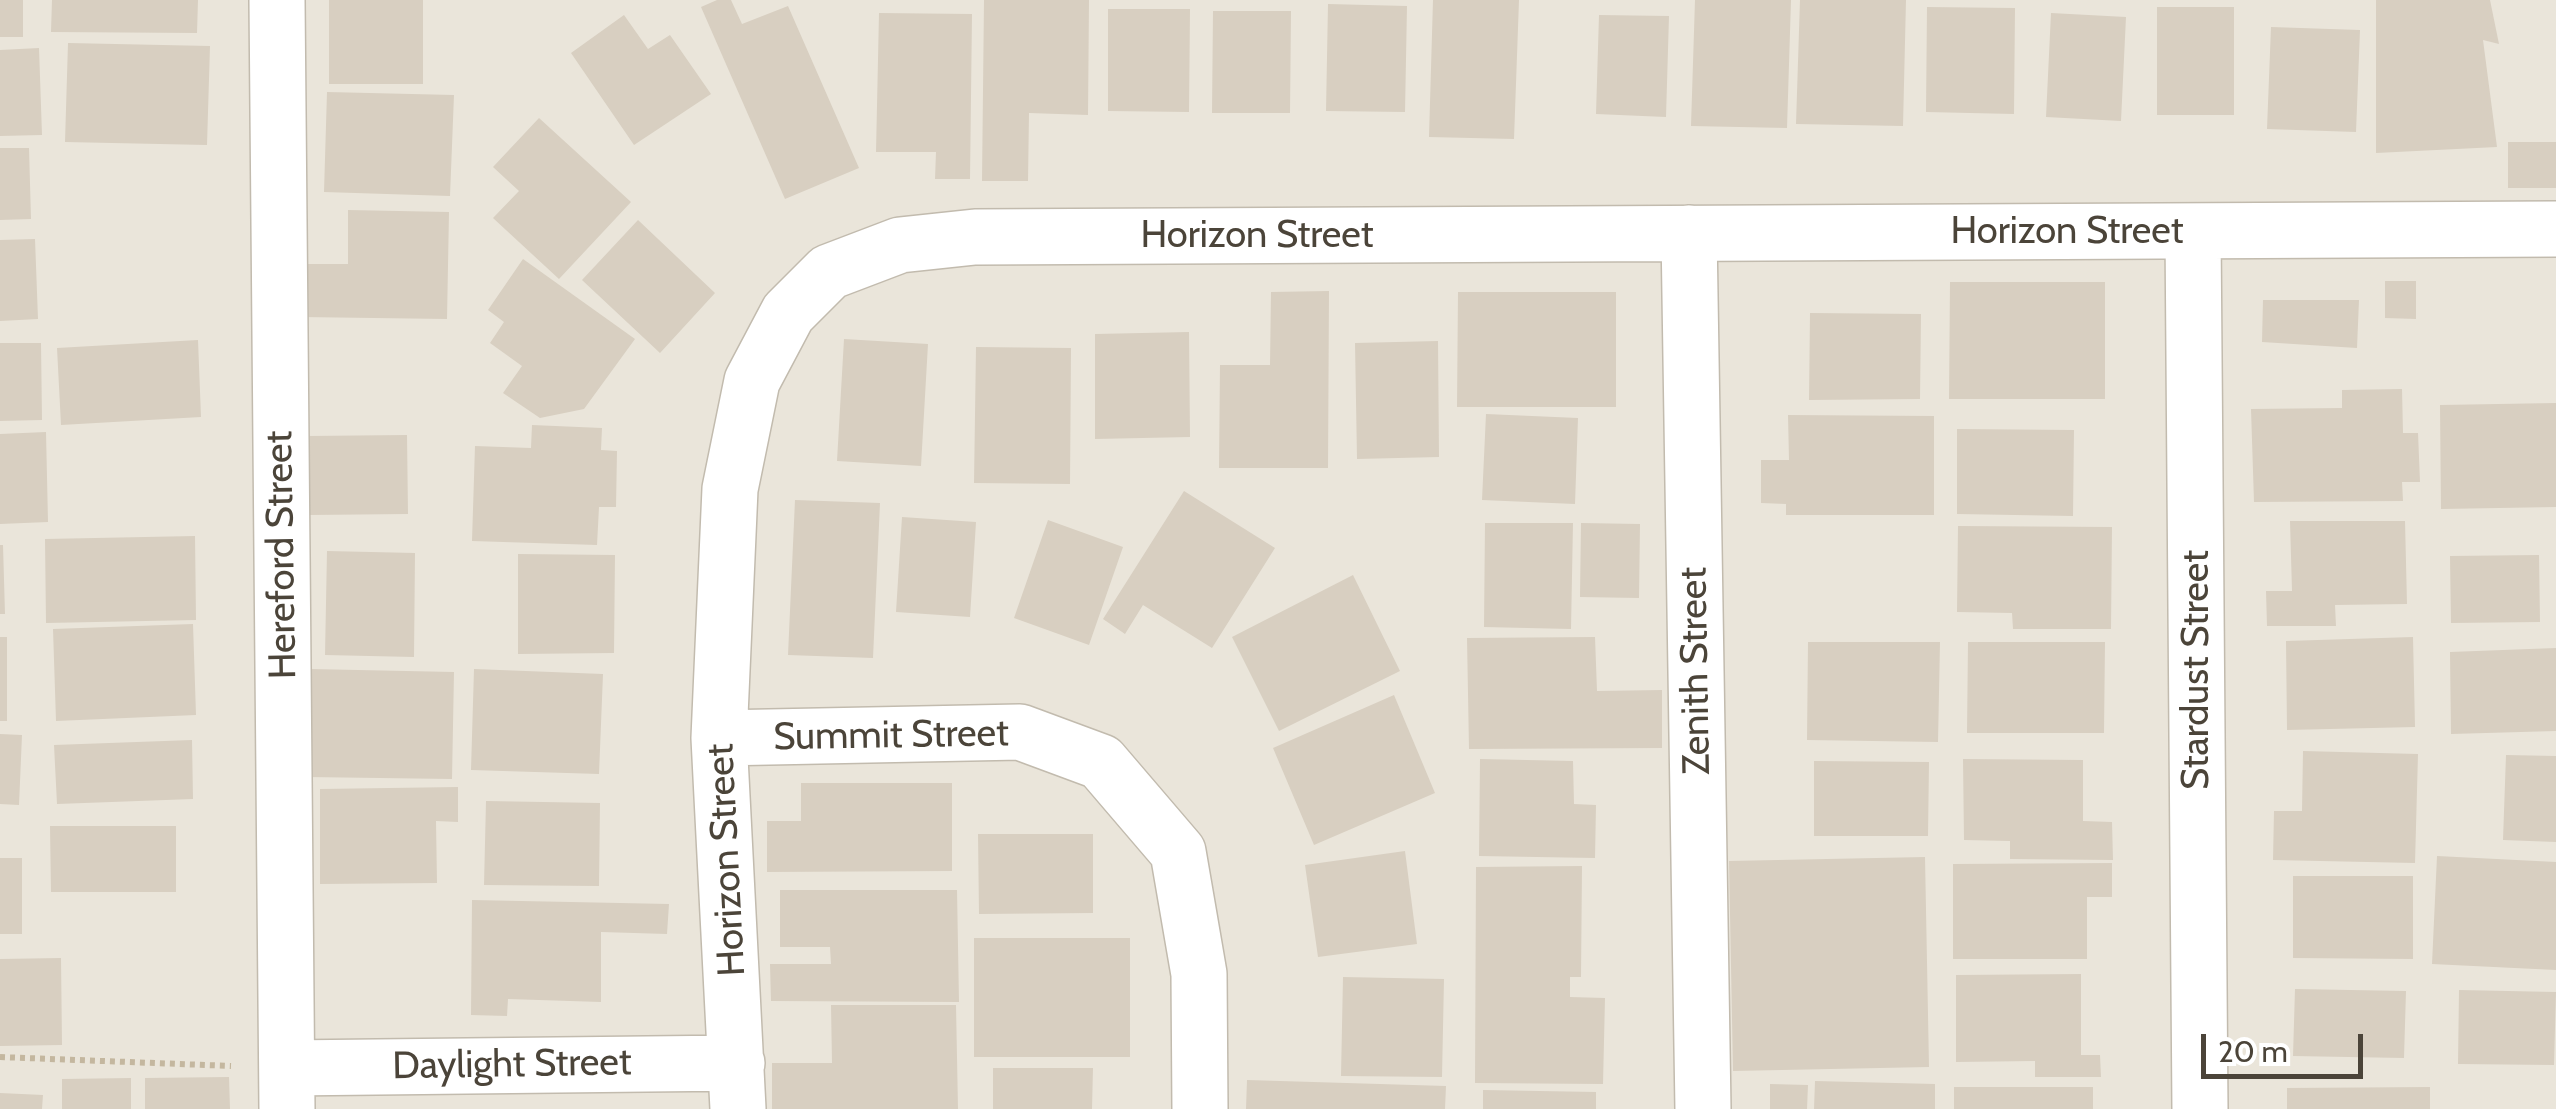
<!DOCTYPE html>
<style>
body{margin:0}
#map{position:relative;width:2556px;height:1109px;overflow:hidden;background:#f6f3ec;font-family:Cabin,sans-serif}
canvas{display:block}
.scale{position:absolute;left:2201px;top:1034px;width:162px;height:45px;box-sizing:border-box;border:5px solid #4b4439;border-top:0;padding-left:12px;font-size:30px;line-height:35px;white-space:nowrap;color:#4b4439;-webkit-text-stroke:8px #fff;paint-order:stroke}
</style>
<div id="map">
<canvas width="2556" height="1109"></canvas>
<div class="scale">20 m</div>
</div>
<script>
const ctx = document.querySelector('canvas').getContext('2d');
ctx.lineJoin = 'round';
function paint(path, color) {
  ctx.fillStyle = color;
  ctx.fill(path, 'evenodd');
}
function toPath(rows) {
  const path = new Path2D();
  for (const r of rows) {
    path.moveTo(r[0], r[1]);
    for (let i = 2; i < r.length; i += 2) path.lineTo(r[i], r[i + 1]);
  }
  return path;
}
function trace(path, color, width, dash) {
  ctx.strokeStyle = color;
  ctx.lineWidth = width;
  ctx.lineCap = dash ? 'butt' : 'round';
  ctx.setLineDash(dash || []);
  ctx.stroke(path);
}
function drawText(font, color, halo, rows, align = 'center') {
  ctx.font = font + ' Cabin,sans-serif';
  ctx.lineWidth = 8;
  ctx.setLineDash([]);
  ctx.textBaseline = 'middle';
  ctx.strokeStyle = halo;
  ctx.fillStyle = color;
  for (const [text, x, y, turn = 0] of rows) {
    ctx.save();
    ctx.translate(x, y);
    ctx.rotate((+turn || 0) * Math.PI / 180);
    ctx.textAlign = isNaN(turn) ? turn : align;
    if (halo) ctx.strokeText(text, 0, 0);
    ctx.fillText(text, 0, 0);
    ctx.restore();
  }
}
const residential = toPath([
 [0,0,2556,0,2556,1109,0,1109]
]);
const building = toPath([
 [0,0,23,0,23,37,0,37],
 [52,0,198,0,197,33,51,32],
 [329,0,423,0,423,84,329,84],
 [717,0,731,0,742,24,788,6,859,168,785,199,701,7],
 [984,0,1089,0,1088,115,1029,113,1028,181,982,181],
 [1433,0,1519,0,1514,139,1429,137],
 [1695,0,1791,0,1787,128,1691,126],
 [1800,0,1906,0,1903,126,1796,124],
 [2376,0,2490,0,2499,44,2483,40,2497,147,2376,153],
 [1328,4,1407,6,1405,112,1326,111],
 [1927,7,2015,8,2014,114,1926,112],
 [2157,7,2234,7,2234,115,2157,115],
 [1108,9,1190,9,1189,112,1108,111],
 [1213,11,1291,11,1290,113,1212,113],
 [879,13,972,14,970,179,935,179,936,152,876,152],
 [2051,13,2126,17,2121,121,2046,117],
 [624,15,648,49,670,35,711,94,634,145,571,53],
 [1599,15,1669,16,1666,117,1596,114],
 [2271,27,2360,30,2356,132,2267,129],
 [68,43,210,46,207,145,65,142],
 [39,48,42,135,0,136,0,50],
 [327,92,454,95,450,196,324,192],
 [539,118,631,202,559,279,493,218,519,191,493,167],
 [2508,142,2556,142,2556,188,2508,188],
 [0,148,29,148,31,219,0,220],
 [348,210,449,212,447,319,301,317,302,264,348,264],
 [638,220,715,293,660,353,582,280],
 [35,239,38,319,0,321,0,240],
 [523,259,635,339,584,409,540,418,503,393,522,366,490,343,504,322,488,310],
 [2385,281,2416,281,2416,319,2385,318],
 [1950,282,2105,282,2105,399,1949,399],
 [1329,291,1328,468,1219,468,1220,365,1270,365,1271,292],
 [1458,292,1616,292,1616,407,1457,407],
 [2263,300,2359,300,2357,348,2262,342],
 [1810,313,1921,314,1920,399,1809,400],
 [1189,332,1190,437,1095,439,1095,334],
 [844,339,928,344,921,466,837,461],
 [198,340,201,417,61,425,57,348],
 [1438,341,1439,457,1357,459,1355,343],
 [0,343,41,343,42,420,0,421],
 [976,347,1071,348,1070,484,974,483],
 [2402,389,2403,433,2418,433,2420,482,2402,482,2403,501,2254,502,2251,409,2342,408,2342,390],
 [2556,403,2556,507,2441,509,2440,405],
 [1486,414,1578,418,1575,504,1482,500],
 [1788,415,1934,416,1934,515,1786,515,1786,504,1761,503,1761,460,1789,460],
 [532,425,602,428,601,450,617,451,616,507,599,507,597,545,472,541,475,446,531,448],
 [1957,429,2074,430,2073,516,1957,514],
 [46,432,48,522,0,524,0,434],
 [407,435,408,514,309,515,308,436],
 [1184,491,1275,548,1212,648,1143,605,1125,634,1103,619],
 [795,500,880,503,873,658,788,655],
 [902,517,976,522,970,617,896,612],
 [1048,520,1123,547,1089,645,1014,618],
 [2290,521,2405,521,2407,604,2335,605,2336,626,2267,626,2266,591,2292,591],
 [1485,523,1573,523,1571,629,1484,627],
 [1581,523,1640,524,1639,598,1580,597],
 [1958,526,2112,527,2111,629,2013,629,2012,613,1957,612],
 [195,536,196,620,46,623,45,539],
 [0,545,3,545,5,614,0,614],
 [327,551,415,553,414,657,325,655],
 [518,554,615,555,614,653,518,654],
 [2539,555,2540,622,2451,623,2450,556],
 [1353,575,1400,671,1279,731,1232,637],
 [193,624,196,715,56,721,53,629],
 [0,637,7,637,7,721,0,721],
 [1595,637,1597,691,1662,690,1662,748,1469,749,1467,638],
 [2413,637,2415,727,2287,730,2286,641],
 [1808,642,1940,642,1938,742,1807,740],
 [1968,642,2105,642,2104,733,1967,733],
 [2556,648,2556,731,2451,734,2450,652],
 [310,669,454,672,452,779,307,777],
 [474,669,603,674,599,774,471,770],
 [1394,695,1435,793,1314,845,1273,748],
 [0,734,22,735,19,805,0,804],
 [192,740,193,799,57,804,54,745],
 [2303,751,2418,754,2415,863,2273,860,2274,811,2302,811],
 [2506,755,2556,756,2556,842,2503,840],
 [1480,759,1573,761,1574,804,1596,805,1595,858,1479,856],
 [1963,759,2083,760,2083,821,2112,822,2113,860,2010,859,2010,841,1964,840],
 [1814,761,1929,762,1928,836,1814,836],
 [801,783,952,783,952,871,767,872,767,821,801,821],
 [458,787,458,822,436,821,437,883,320,884,320,789],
 [486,801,600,803,599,886,484,885],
 [50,826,176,826,176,892,51,892],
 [978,834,1093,834,1093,913,979,914],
 [1405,851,1417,944,1318,957,1305,865],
 [2437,856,2556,862,2556,970,2432,964],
 [1925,857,1929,1067,1733,1071,1729,861],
 [0,858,22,858,22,934,0,934],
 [2112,863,2112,897,2087,897,2087,959,1953,959,1953,864],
 [1582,866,1581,977,1570,977,1570,997,1605,998,1603,1084,1475,1083,1476,867],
 [2293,876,2413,876,2413,959,2293,958],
 [780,890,957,890,959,1002,771,1001,770,964,831,964,830,947,780,947],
 [472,900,669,904,667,934,601,932,601,1002,508,999,507,1016,471,1015],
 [974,938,1130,938,1130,1057,974,1057],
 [61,958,62,1045,0,1046,0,959],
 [2081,974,2081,1055,2100,1055,2101,1077,2035,1077,2035,1061,1956,1062,1956,975],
 [1343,977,1444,979,1442,1077,1341,1076],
 [2295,989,2406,991,2404,1058,2293,1056],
 [2459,990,2556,992,2554,1065,2458,1064],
 [831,1005,956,1005,958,1109,772,1109,772,1063,832,1063],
 [993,1068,1093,1068,1092,1109,993,1109],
 [229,1077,230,1109,145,1109,145,1078],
 [131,1078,131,1109,62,1109,62,1079],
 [1247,1080,1446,1086,1445,1109,1246,1109],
 [1815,1081,1935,1084,1935,1109,1814,1109],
 [1770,1084,1808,1085,1807,1109,1770,1109],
 [1954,1087,2093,1087,2093,1109,1954,1109],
 [2430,1087,2430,1109,2287,1109,2287,1088],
 [1483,1090,1596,1092,1596,1109,1483,1109],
 [0,1093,43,1095,42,1109,0,1109]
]);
const path = toPath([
 [0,1057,231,1066]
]);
const minor = toPath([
 [277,0,287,1109],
 [2193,231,2200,1109],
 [1689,233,1703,1109],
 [719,738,1020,732,1101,762,1178,852,1199,974,1200,1109],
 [287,1068,737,1063],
 [738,1109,719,738,730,489,752,381,788,313,829,272,900,245,975,237,2556,229]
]);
const streetNames = [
 ["Horizon Street",2067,232],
 ["Horizon Street",1257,236],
 ["Hereford Street",282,555,-91],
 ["Stardust Street",2197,670,-90],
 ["Zenith Street",1696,671,-91],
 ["Summit Street",891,736,-1],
 ["Horizon Street",727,860,-93],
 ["Daylight Street",512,1065,-1]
];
paint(residential, '#eae5da');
paint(building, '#d8cfc1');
trace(minor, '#c2bbae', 58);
trace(path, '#c4b79f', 6, [5, 5]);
trace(minor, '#fff', 55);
drawText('38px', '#4b4439', '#fff', streetNames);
</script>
